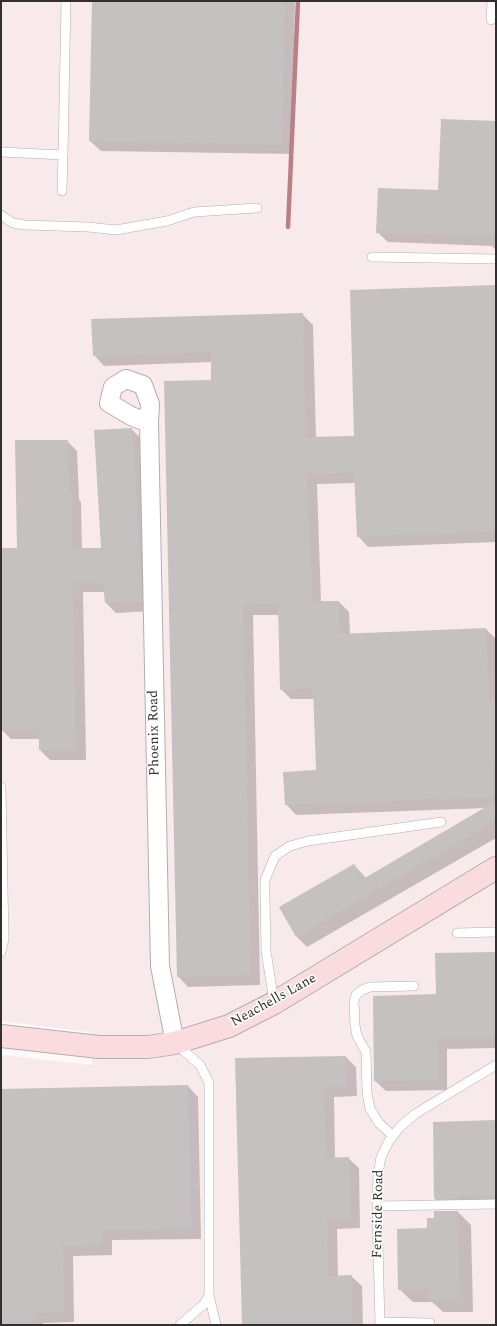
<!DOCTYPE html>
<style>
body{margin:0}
#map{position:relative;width:497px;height:1326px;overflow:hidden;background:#fdf9f9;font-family:Spectral,serif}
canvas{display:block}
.frame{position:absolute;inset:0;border:2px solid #312f2f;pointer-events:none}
</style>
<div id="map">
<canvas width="497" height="1326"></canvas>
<div class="frame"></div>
</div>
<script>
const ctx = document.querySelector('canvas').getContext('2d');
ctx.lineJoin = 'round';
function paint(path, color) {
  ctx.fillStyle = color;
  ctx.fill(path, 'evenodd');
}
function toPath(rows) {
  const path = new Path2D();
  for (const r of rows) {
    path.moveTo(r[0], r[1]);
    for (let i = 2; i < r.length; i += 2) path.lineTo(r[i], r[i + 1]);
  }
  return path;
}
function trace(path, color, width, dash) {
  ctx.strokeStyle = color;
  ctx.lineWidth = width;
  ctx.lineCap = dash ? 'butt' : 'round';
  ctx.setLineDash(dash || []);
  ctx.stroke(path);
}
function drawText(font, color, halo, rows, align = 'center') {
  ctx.font = font + ' Spectral,serif';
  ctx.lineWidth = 3;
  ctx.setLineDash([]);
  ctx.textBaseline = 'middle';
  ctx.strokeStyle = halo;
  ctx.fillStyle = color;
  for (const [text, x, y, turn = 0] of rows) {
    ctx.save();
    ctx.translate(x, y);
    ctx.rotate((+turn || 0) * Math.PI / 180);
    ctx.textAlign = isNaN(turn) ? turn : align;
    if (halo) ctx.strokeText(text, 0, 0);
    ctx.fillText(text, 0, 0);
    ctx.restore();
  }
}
const built = toPath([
 [1,1,496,1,496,1325,1,1325,1,1055,92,1065,89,1032,1,1021]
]);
const shadow = toPath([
 [93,1,295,1,292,154,101,151,90,141],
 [496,122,496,250,492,246,388,242,377,232,439,191],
 [496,286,496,542,368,547,358,536,356,483,317,484,321,602,339,602,349,612,350,634,486,629,496,639,496,838,307,947,297,937,280,908,354,865,366,878,487,808,296,815,286,804,317,771,315,699,291,699,281,689,279,615,253,615,260,985,188,987,178,976,212,381,212,362,104,366,94,355,302,314,313,325,316,438,355,437],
 [131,429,142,439,152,611,116,613,106,603,105,592,83,592,86,760,50,760,40,750,40,739,11,739,1,729,1,549,18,549,67,441,77,451,79,499,81,502,82,549,102,549],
 [496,953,496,1048,447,1049,447,1090,386,1091,375,1081,437,995],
 [346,1057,356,1067,357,1096,334,1097,335,1158,348,1158,359,1168,360,1228,337,1229,338,1276,351,1276,362,1286,363,1325,243,1325,236,1059],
 [188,1086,198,1097,201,1239,112,1240,112,1255,73,1256,74,1322,43,1323,43,1325,1,1325,1,1090],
 [496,1121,496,1205,445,1209,435,1199],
 [458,1212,471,1225,473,1312,443,1312,432,1302,413,1302,399,1289,428,1229,435,1219]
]);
const stream = toPath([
 [288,227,298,1]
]);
const building = toPath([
 [92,1,285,1,282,145,89,141],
 [441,119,496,121,496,236,376,233,378,188,438,190],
 [496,285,496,532,357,537,354,472,307,474,312,601,339,601,340,634,486,628,489,699,496,699,496,765,492,765,493,797,285,805,283,772,316,770,313,688,280,690,278,604,243,605,251,975,177,977,164,381,211,380,211,352,93,356,91,319,303,313,306,437,354,436,350,290],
 [132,428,142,601,105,603,103,583,73,582,76,750,39,750,39,729,1,729,1,548,17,548,15,440,68,440,69,491,72,491,73,548,101,548,94,430],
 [496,801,496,821,296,937,279,907,354,864,363,879],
 [496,952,496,1038,437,1039,438,1080,374,1081,373,996,436,994,435,953],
 [346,1056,347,1087,324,1087,326,1158,349,1157,350,1218,327,1219,328,1276,352,1275,353,1325,242,1325,235,1058],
 [188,1085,191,1229,102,1230,102,1245,63,1246,64,1312,33,1313,33,1325,1,1325,1,1089],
 [496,1120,496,1195,458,1195,458,1199,434,1199,433,1122],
 [434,1211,458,1211,460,1299,428,1299,428,1289,398,1290,397,1229,427,1228,427,1218,434,1218]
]);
const lane = toPath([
 [491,20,492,1],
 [1,152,63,155,66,1],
 [62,191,63,155],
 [1,215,13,223,25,225,88,227,116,230,167,221,194,212,257,208],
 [372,257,496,259],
 [1,787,4,939,1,952],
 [457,933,496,932],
 [274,1002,266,951,265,899,265,880,275,856,290,846,308,841,441,822],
 [176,1044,200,1065,209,1083,209,1295,204,1304,180,1325],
 [393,1136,379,1123,370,1109,367,1093,366,1052,357,1036,355,1025,354,1002,356,995,362,990,370,987,414,986],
 [377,1206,496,1204],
 [209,1295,216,1325],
 [381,1322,430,1323],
 [380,1325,377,1206,378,1174,381,1157,389,1141,400,1127,415,1114,496,1065]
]);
const street = toPath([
 [126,379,143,385,150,404,149,423,131,416,109,403,113,387,126,379],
 [149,423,160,966,175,1043]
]);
const secondary = toPath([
 [1,1036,99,1047,148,1047,175,1043,229,1026,274,1003,496,868]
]);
const streetNames = [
 ["Phoenix Road",155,733,-91],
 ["Neachells Lane",274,1001,-29],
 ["Fernside Road",379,1214,-89]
];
paint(built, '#f8eaeb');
paint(shadow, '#0003');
trace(stream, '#bb8086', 4.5);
paint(building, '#c5c1c1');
trace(lane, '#b2aeae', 10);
trace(street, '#b2aeae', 20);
trace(secondary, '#b2aeae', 24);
trace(lane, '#fff', 9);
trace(street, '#fff', 18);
trace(secondary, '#fadcdf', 22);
drawText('14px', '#312f2f', '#fff', streetNames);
</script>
